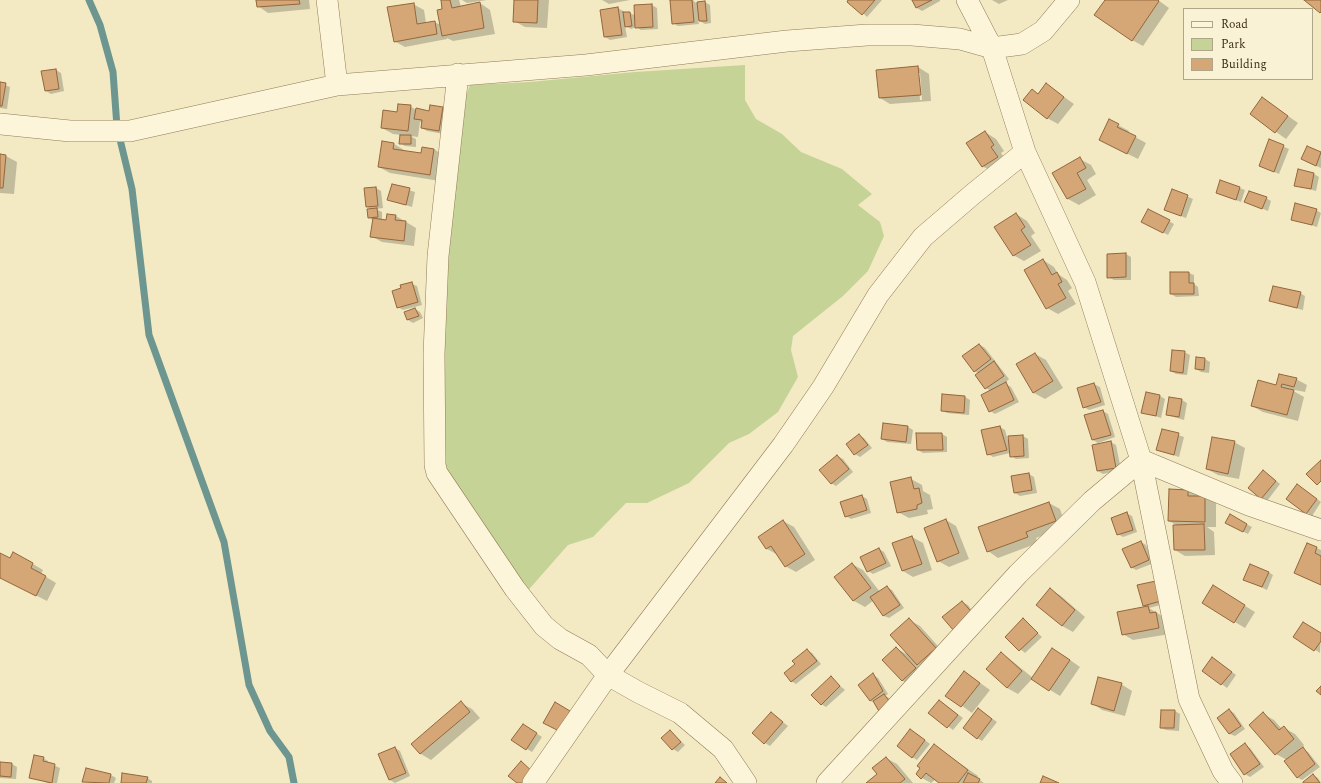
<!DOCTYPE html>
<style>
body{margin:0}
#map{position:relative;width:1321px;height:783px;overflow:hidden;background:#f3eac4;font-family:Spectral,serif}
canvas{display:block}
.legend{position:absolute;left:1183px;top:8px;width:130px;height:72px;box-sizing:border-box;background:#f9f2d5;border:1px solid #afa58b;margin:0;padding:5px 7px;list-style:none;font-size:12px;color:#3f311d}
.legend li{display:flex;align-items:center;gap:8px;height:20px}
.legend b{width:20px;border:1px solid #afa58b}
</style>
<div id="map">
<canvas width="1321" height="783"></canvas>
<ul class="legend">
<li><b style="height:5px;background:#fcf5d9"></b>Road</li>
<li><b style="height:11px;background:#c6d396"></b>Park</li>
<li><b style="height:11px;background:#d6a776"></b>Building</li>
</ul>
</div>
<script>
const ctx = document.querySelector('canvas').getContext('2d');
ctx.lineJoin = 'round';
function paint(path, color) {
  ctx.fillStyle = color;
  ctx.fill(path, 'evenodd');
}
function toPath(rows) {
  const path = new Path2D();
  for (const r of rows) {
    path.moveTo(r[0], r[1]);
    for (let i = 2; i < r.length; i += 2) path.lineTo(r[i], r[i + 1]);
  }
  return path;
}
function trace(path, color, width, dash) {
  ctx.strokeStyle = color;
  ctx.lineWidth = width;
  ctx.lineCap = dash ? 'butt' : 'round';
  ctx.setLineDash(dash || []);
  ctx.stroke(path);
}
const green = toPath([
 [745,65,745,100,756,119,782,134,801,152,842,169,872,194,858,205,880,222,884,236,868,271,843,296,793,336,791,350,798,377,778,412,749,434,729,443,689,483,647,503,626,503,593,537,568,545,524,595,443,474,439,339,460,111,470,85,530,82,635,72]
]);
const shadow = toPath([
 [257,0,309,0,310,9,268,13,258,6],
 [442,0,459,0,461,7,480,3,490,10,495,34,453,41,447,38,447,39,405,47,394,41,413,4,424,10,426,23,434,22,441,25,443,10],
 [462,0,487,0,467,3],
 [515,0,549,0,547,28,525,27,514,21],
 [602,0,630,0,609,4],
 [677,0,693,0,696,3,705,2,710,5,711,23,705,24,698,20,699,24,678,26,673,23],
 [850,0,882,0,867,17],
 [913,0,940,0,940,1,922,11,917,8],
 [992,0,1008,0,999,4],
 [1106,0,1158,0,1169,8,1143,46,1132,40],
 [652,5,657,8,658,29,641,30,636,27,631,29,625,26,627,37,610,40,605,37,601,10,618,8,623,11,624,13,630,13,636,16],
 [918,67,929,74,931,101,890,104,880,98],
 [918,73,920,73,922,100,920,100],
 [56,70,61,73,64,91,51,94,46,91],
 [0,83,10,87,7,109,0,108],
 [1046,84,1074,104,1058,124,1047,118,1032,91,1038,94],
 [1263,98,1298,123,1286,139,1251,114],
 [410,106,416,110,430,112,442,108,447,111,444,134,427,131,422,128,423,122,420,122,418,137,410,136,416,139,416,147,405,146,400,143,401,135,393,134,382,128,398,113],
 [1118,125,1129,131,1128,133,1146,143,1138,159,1100,140],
 [985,132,996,139,1004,151,1001,153,1008,163,993,172,982,166],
 [1269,140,1289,149,1279,174,1260,166],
 [394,144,404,150,404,151,422,154,434,149,444,156,440,181,390,173,379,167],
 [1307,147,1321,153,1321,168,1307,162],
 [0,155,6,156,17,162,14,194,0,193],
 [1080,159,1091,165,1096,174,1087,180,1096,195,1079,205,1068,199,1054,173],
 [1314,174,1319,177,1316,191,1295,185],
 [1221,181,1245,190,1241,202,1217,193],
 [392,185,415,192,412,207,388,200],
 [376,188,381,191,383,208,376,209,382,212,382,221,387,221,396,216,416,228,414,246,382,242,371,236,373,220,369,218,372,210,366,206],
 [1172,190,1193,199,1186,218,1165,210],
 [1266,198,1271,201,1268,211,1246,202],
 [1149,210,1174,224,1168,235,1142,221],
 [1316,210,1321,213,1317,227,1292,219],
 [1016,214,1027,221,1035,233,1031,236,1041,251,1024,261,1013,255],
 [1126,254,1131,257,1131,280,1114,280,1108,277],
 [1043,260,1054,267,1058,274,1067,280,1072,288,1068,291,1076,304,1058,314,1047,308],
 [1171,273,1189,273,1194,275,1194,284,1198,287,1199,296,1176,297,1171,294],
 [412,284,417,286,422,305,403,310,398,307,402,289],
 [1300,293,1305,296,1303,310,1275,303,1270,300],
 [415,309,420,312,423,318,413,323,408,320,405,313],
 [980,345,985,348,1009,379,1002,386,1006,384,1011,387,1019,402,995,414,990,411,991,391,986,388,978,373,974,371],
 [1184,352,1190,355,1187,375,1176,374,1171,371],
 [1035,354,1046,360,1063,388,1045,399,1034,393,1017,365],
 [1205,359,1210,362,1209,373,1201,372,1196,369],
 [1280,375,1296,379,1307,385,1305,392,1290,389,1304,397,1298,421,1263,412,1252,406,1277,386],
 [1094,384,1100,387,1105,405,1089,410,1084,407],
 [1160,396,1165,399,1161,418,1143,412],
 [965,397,970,400,969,415,947,413,942,410],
 [1182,400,1187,403,1184,420,1167,415],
 [1103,411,1108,414,1115,437,1098,443,1093,440],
 [908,427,913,430,911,444,887,442,882,439],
 [1000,427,1005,430,1009,444,1023,436,1028,439,1029,458,1016,459,1011,456,1010,453,993,457,988,454],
 [1163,430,1184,437,1179,457,1157,450],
 [942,434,947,437,947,452,923,453,918,450],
 [859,435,864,438,872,448,860,457,855,454],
 [1111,442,1116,445,1121,470,1103,474,1098,471],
 [1234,442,1245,448,1239,479,1218,475,1207,469],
 [837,456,843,459,853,472,836,486,831,483],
 [1029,474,1034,477,1037,493,1020,496,1015,493,1013,477],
 [1268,474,1280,484,1267,501,1262,498],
 [911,479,922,485,923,491,930,495,933,509,927,510,928,514,909,518,898,512],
 [1302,488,1321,502,1312,516,1287,499],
 [1188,491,1216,503,1216,527,1207,527,1214,532,1215,555,1185,556,1175,550,1178,526,1169,521],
 [862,496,867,499,871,513,851,519,846,516],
 [1049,503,1060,509,1066,527,1036,538,1038,543,998,558,988,551],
 [1126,513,1132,516,1137,532,1123,537,1118,534],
 [1230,516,1252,527,1248,534,1232,526],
 [946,520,956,526,969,559,949,567,938,561],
 [783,521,794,527,815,560,796,572,785,566,778,555,767,549,759,537],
 [912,537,923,543,932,570,913,577,903,571],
 [1141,542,1146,545,1154,563,1136,570,1131,567],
 [1308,544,1321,550,1321,585,1295,573],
 [879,549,884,552,891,566,873,574,868,571],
 [0,555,10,560,33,564,43,570,41,574,56,583,47,601,0,577],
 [852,564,863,570,880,592,887,587,892,590,904,608,889,618,884,616,874,600,865,607,854,601,836,577],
 [1268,572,1273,575,1267,590,1250,582],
 [1139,586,1165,604,1149,608,1167,619,1170,634,1133,640,1123,634,1148,608,1144,605],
 [1214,587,1255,612,1245,628,1203,603],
 [1050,589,1061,596,1085,617,1073,632,1062,626],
 [962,602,968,605,978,618,944,617],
 [909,620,920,626,946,655,928,670,918,665,926,675,913,687,903,681,883,660,896,648,908,655],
 [1023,620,1042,637,1025,653,1006,637],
 [1321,634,1320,653,1295,637],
 [807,650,812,653,821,664,796,684,791,681,797,665],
 [1001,653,1011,660,1033,678,1063,655,1080,667,1060,696,1032,679,1018,694,1007,688],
 [1217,661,1236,675,1227,688,1203,670],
 [965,672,990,690,972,713,947,695],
 [873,675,878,678,888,694,885,696,889,698,896,708,870,701],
 [831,678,845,690,826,707,821,704],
 [1121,684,1132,691,1125,716,1102,710,1092,703],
 [940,701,963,718,953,730,930,713],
 [461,703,472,709,480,718,431,760,421,754,413,744],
 [979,709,997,722,982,741,977,738],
 [1229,710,1234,713,1245,729,1235,736,1230,734,1218,718],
 [1175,711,1180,714,1179,731,1166,730,1161,728],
 [771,713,788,726,770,746,765,743],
 [1263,714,1274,720,1282,729,1284,728,1295,734,1304,745,1301,748,1308,752,1320,767,1302,780,1297,777,1287,760,1276,754],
 [528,728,542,737,532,752,513,740],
 [670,731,685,745,678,752,673,749],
 [916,733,930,744,917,760,912,757],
 [934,745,978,776,977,778,984,783,941,783,936,779,931,783,922,778],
 [1245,745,1250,748,1264,767,1250,777,1245,774],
 [395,748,400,751,410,776,395,783,390,780,379,754],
 [43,758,48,761,48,763,60,768,57,783,48,783,30,777],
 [886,758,897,764,913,783,867,783,878,774],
 [0,763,12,764,17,767,16,779,0,778],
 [111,775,116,778,114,783,83,782],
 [1313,775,1318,778,1321,783,1305,783],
 [147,778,152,781,152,783,122,783]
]);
const stream = toPath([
 [89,0,100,25,113,72,117,127,132,189,149,335,224,542,249,685,270,731,289,757,294,783]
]);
const building = toPath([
 [256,0,299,0,300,4,257,7,256,0],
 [441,0,450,0,452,8,480,2,484,28,442,36,437,10,442,9,441,0],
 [514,0,538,0,537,23,513,22,514,0],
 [670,0,692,0,694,22,672,24,670,0],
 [848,0,875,0,862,15,847,2,848,0],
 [912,0,932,0,916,8,912,0],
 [1105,0,1158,0,1159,1,1132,41,1094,15,1105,0],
 [1304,0,1321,0,1321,12,1320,13,1304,0],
 [705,1,707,21,699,21,697,2,705,1],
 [414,3,417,24,435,21,437,34,394,42,387,7,414,3],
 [652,4,653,27,635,28,634,5,652,4],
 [618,7,622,35,604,37,600,10,618,7],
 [623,12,630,12,632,26,625,27,623,12],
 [918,66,921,95,879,98,876,70,918,66],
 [56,69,59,89,45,91,41,71,56,69],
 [0,82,6,83,2,106,0,106,0,82],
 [1046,83,1064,97,1047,119,1023,100,1032,89,1038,94,1046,83],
 [1262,97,1288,116,1275,133,1250,114,1262,97],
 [398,104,411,105,408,131,381,128,383,110,397,112,398,104],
 [430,105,443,107,439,131,421,128,422,120,414,119,416,108,429,111,430,105],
 [1109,119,1119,124,1117,127,1136,136,1127,154,1099,140,1109,119],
 [985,131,994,145,991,147,998,157,982,167,966,143,985,131],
 [400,135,411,135,411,144,399,144,400,135],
 [1269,139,1284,145,1274,172,1259,166,1269,139],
 [382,141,394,143,393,149,421,153,422,147,434,149,430,175,378,167,382,141],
 [1307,146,1321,152,1316,166,1301,159,1307,146],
 [0,154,6,155,3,188,0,188,0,154],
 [1080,157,1086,168,1077,173,1086,189,1067,199,1052,173,1080,157],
 [1298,169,1314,173,1311,189,1294,186,1298,169],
 [1220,180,1240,187,1236,200,1216,193,1220,180],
 [392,184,410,188,406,205,387,200,392,184],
 [376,187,378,206,366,207,364,188,376,187],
 [1172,189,1188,195,1181,216,1164,210,1172,189],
 [1249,191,1267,197,1262,209,1244,202,1249,191],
 [1295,203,1317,209,1312,225,1291,220,1295,203],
 [377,208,378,217,368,218,367,209,377,208],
 [1148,209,1170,220,1163,233,1141,222,1148,209],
 [1016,213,1025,227,1021,230,1031,245,1013,256,994,227,1016,213],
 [387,214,396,215,395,220,406,221,404,241,370,237,373,218,386,220,387,214],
 [1126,253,1126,277,1107,278,1107,254,1126,253],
 [1043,259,1052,275,1057,272,1062,282,1058,284,1066,298,1046,309,1024,270,1043,259],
 [1170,272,1189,272,1189,283,1194,283,1194,294,1170,294,1170,272],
 [412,282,418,302,397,308,392,291,401,288,400,285,412,282],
 [1273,286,1301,292,1297,308,1269,301,1273,286],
 [415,308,419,316,407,320,404,312,415,308],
 [979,344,991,359,974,372,962,356,979,344],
 [1172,350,1185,351,1183,373,1170,371,1172,350],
 [1035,353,1053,381,1033,393,1016,364,1035,353],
 [1196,357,1205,358,1204,370,1195,369,1196,357],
 [994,361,1004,376,985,389,975,375,994,361],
 [1279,374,1297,378,1294,387,1282,384,1281,387,1294,390,1287,415,1251,406,1258,380,1276,385,1279,374],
 [1006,382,1014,400,989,412,981,395,1006,382],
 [1094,383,1101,402,1083,408,1077,388,1094,383],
 [1146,392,1160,395,1156,416,1141,413,1146,392],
 [942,394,965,396,964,413,941,411,942,394],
 [1169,397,1182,399,1179,417,1166,415,1169,397],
 [1103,410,1111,435,1092,440,1084,415,1103,410],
 [883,423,908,426,906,442,881,439,883,423],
 [1000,426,1007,450,987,455,981,430,1000,426],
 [1162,429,1179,433,1174,455,1156,450,1162,429],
 [916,433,942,433,943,450,917,450,916,433],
 [859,434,868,445,854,455,846,444,859,434],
 [1023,435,1024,456,1010,457,1008,436,1023,435],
 [1212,437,1235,441,1228,474,1206,469,1212,437],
 [1111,441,1116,468,1097,471,1092,445,1111,441],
 [837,455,849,469,831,484,819,470,837,455],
 [1321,460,1321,481,1317,485,1306,474,1321,460],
 [1263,470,1276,481,1261,499,1248,488,1263,470],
 [1029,473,1032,490,1014,493,1011,476,1029,473],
 [911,477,914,489,919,488,922,503,917,505,917,509,897,513,890,482,911,477],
 [1297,484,1317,499,1306,514,1286,499,1297,484],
 [1169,489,1188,490,1188,496,1205,496,1205,522,1168,521,1169,489],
 [862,495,867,510,845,517,840,502,862,495],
 [1049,502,1056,521,1026,532,1028,537,987,552,978,527,1049,502],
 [1127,512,1133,530,1117,535,1111,518,1127,512],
 [1230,514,1247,524,1243,532,1225,523,1230,514],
 [946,519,959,553,937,562,924,528,946,519],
 [783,520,805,554,785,567,771,546,766,549,758,537,783,520],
 [1204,524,1205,550,1174,550,1173,525,1204,524],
 [912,536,922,564,902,571,892,543,912,536],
 [1141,541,1149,560,1131,568,1122,549,1141,541],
 [1307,543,1317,547,1315,553,1321,556,1321,585,1294,573,1307,543],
 [879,548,886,563,867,572,860,557,879,548],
 [13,552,33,563,31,568,46,576,36,596,0,578,0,553,10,558,13,552],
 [852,563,871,588,853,601,834,577,852,563],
 [1250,564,1269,572,1262,587,1243,580,1250,564],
 [1156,581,1161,601,1143,606,1137,585,1156,581],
 [1213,585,1245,605,1234,623,1202,603,1213,585],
 [887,586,900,605,883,616,870,597,887,586],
 [1050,588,1075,610,1062,626,1036,605,1050,588],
 [962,601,974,615,954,631,942,617,962,601],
 [1148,606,1150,613,1156,612,1159,628,1122,635,1117,612,1148,606],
 [909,618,936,648,917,665,890,635,909,618],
 [1023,618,1038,633,1019,651,1005,637,1023,618],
 [1303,622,1321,633,1321,641,1314,651,1293,637,1303,622],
 [896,647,916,668,902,681,882,660,896,647],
 [1052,648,1070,660,1049,691,1031,679,1052,648],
 [807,649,817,661,791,682,784,673,795,664,792,661,807,649],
 [1001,652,1022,671,1007,688,986,669,1001,652],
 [1212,657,1232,672,1221,685,1202,671,1212,657],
 [964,671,980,683,961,707,945,696,964,671],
 [873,673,883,691,870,701,858,685,873,673],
 [831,676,840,686,821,705,811,695,831,676],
 [1098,677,1122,683,1114,711,1091,704,1098,677],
 [1321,686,1321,695,1316,691,1321,686],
 [884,694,892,705,880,713,873,701,884,694],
 [939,700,958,715,947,728,928,713,939,700],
 [461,701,470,712,420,754,411,744,461,701],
 [555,702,570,711,559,731,543,723,555,702],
 [978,708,992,719,977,739,963,728,978,708],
 [1229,709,1241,726,1229,734,1217,718,1229,709],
 [1161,710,1175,710,1174,728,1160,728,1161,710],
 [771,712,783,722,764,744,752,733,771,712],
 [1263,712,1279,730,1284,726,1294,739,1275,755,1249,725,1263,712],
 [523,724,537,733,526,750,511,740,523,724],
 [910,729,925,740,912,758,897,746,910,729],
 [670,730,681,742,672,750,661,738,670,730],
 [1245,743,1260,764,1244,775,1230,754,1245,743],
 [934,744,968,770,958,783,939,783,926,773,921,779,916,774,920,768,917,766,934,744],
 [395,747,406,773,389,780,378,754,395,747],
 [1303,747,1315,764,1297,778,1284,761,1303,747],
 [34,755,44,757,43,761,55,764,52,783,29,778,34,755],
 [886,757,905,779,900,783,866,783,877,774,872,768,886,757],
 [521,761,535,774,527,783,517,783,508,776,521,761],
 [0,762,12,763,11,777,0,776,0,762],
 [86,768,111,774,109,783,82,782,86,768],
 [122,773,148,777,146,783,121,783,122,773],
 [968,773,980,779,978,783,963,783,968,773],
 [1313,774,1320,783,1303,783,1303,782,1313,774],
 [1043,776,1059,783,1040,783,1043,776],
 [720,777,727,783,715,783,720,777]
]);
const minor = toPath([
 [327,0,337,85],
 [967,0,992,48,1025,152,1085,282,1141,460,1189,699,1223,771,1232,783],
 [458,74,438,256,434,354,435,465,437,473,515,589,544,626,560,639,589,655,608,675,638,692,680,713,723,749,746,783],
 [0,124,70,131,130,131,337,85,586,65,787,41,867,35,912,35,960,39,992,48,1022,44,1043,31,1069,0],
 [533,783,608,675,783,445,823,387,878,295,923,237,973,194,1025,152],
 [827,783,1018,574,1092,501,1141,460,1249,505,1321,530]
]);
paint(green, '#c6d396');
paint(shadow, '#0003');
trace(stream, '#6c968f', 7);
paint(building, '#d6a776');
trace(building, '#93663b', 1);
trace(minor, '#917b58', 22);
trace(minor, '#fcf5d9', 21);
</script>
